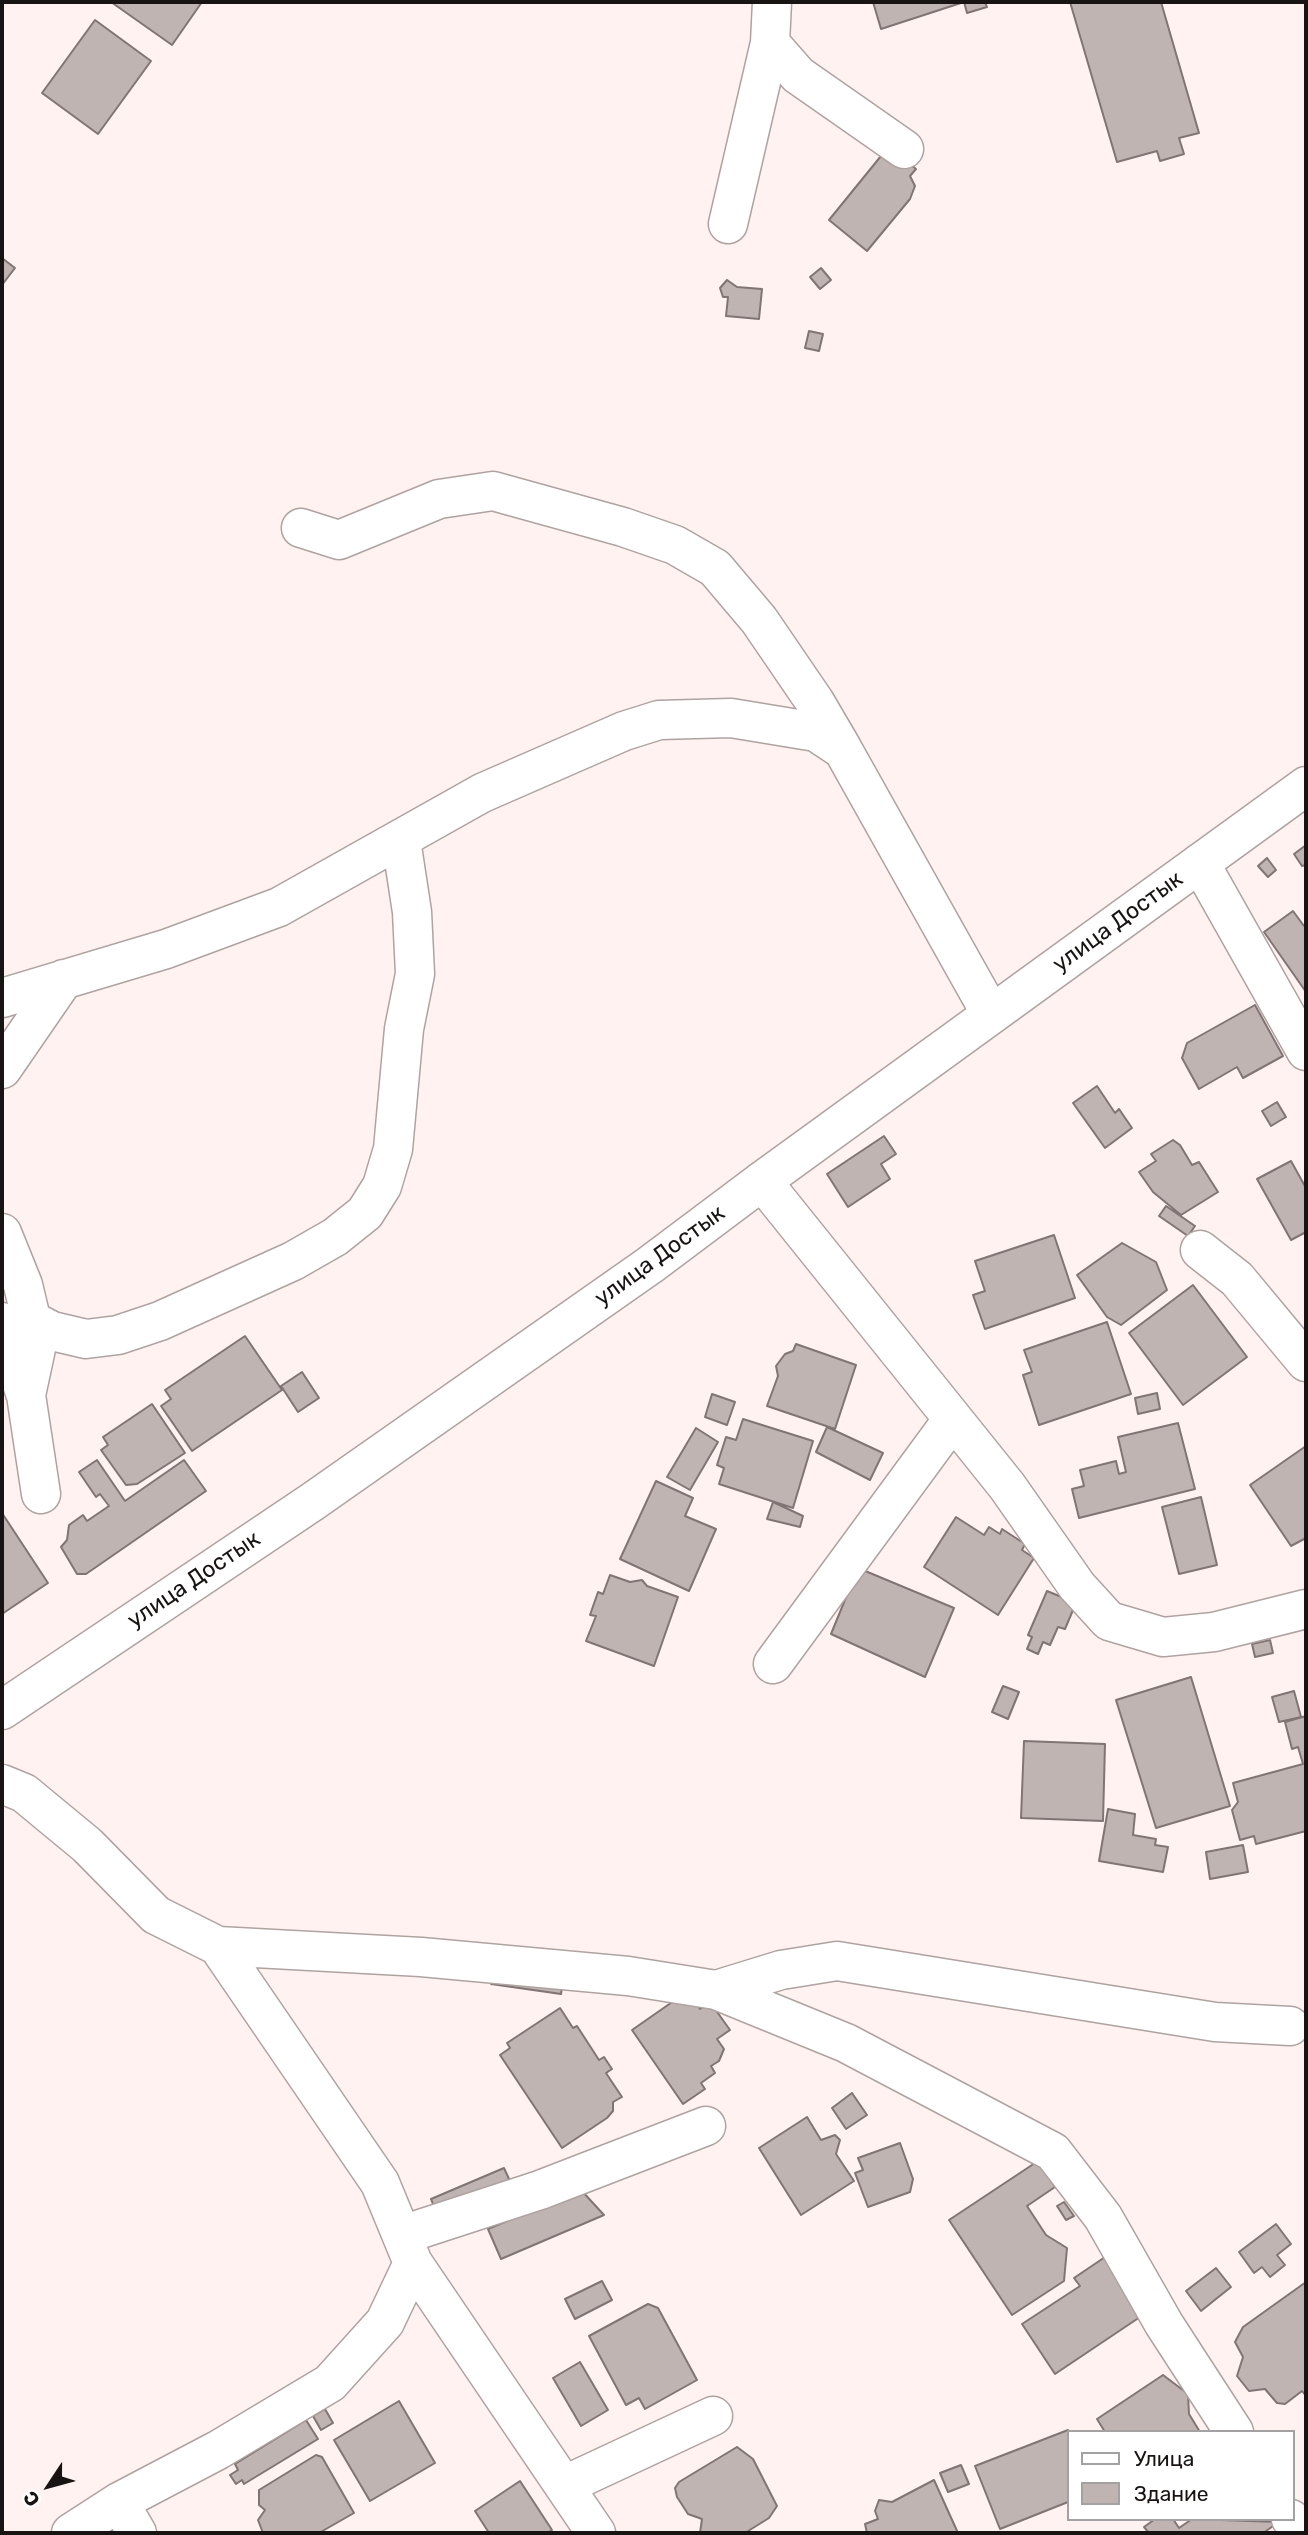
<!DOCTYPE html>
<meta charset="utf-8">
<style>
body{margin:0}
#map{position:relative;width:1308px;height:2535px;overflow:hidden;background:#fff2f0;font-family:Rubik,sans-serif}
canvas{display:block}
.frame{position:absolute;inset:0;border:4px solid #191414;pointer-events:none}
.legend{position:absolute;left:1067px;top:2430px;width:228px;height:91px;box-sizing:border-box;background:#fff;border:2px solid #a3a1a1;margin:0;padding:9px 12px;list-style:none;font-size:21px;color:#191414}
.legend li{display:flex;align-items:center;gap:14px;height:35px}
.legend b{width:35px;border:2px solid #a3a1a1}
.north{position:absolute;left:14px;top:2451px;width:70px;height:70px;-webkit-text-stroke:5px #fff;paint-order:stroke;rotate:234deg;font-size:19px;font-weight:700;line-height:28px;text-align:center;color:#191414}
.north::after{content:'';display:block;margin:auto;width:24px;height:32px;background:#191414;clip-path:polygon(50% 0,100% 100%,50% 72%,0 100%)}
</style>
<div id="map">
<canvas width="1308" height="2535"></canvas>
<div class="frame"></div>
<ul class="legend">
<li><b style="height:9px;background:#fff"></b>Улица</li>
<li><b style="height:19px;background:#c0b4b2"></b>Здание</li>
</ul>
<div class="north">С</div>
</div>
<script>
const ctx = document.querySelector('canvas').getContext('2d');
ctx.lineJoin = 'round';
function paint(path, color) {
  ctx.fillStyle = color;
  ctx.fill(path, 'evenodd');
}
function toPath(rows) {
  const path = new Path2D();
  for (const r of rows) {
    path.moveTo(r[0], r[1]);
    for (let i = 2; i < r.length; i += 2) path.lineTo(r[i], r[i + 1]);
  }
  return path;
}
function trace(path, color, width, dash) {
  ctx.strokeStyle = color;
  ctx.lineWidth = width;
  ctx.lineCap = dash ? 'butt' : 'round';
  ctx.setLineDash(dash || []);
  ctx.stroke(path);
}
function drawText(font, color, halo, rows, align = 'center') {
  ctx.font = font + ' Rubik,sans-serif';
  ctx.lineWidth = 7;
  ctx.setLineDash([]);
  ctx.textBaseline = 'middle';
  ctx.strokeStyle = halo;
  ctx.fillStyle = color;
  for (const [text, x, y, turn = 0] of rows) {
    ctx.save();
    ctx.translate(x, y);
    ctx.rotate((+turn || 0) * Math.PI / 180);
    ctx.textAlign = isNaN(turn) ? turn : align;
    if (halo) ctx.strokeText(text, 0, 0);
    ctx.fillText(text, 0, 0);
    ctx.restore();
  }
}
const building = toPath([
 [111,2,202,2,172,45,111,2],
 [873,2,964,2,881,29,873,2],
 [964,2,985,2,987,7,967,13,964,2],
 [1070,2,1161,2,1199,133,1179,138,1184,154,1160,161,1157,151,1117,162,1070,2],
 [95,20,151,61,98,134,42,93,95,20],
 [897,153,916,169,910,176,915,186,910,199,867,251,829,220,881,156,889,162,897,153],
 [2,258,15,268,2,285,2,258],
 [821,268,831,280,820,289,810,277,821,268],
 [727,280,737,287,762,289,759,319,726,316,728,297,723,297,720,288,727,280],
 [809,331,823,334,819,351,805,348,809,331],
 [1306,845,1306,865,1302,866,1294,854,1306,845],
 [1267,858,1276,870,1268,877,1258,866,1267,858],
 [1293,911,1304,926,1306,925,1306,992,1264,932,1293,911],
 [1255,1005,1283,1056,1243,1078,1237,1067,1199,1089,1182,1058,1187,1043,1255,1005],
 [1097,1086,1115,1113,1119,1109,1132,1128,1105,1148,1073,1103,1097,1086],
 [1277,1102,1286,1117,1271,1126,1262,1111,1277,1102],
 [884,1136,896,1154,881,1164,890,1179,848,1207,827,1174,884,1136],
 [1173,1140,1180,1145,1192,1165,1199,1162,1218,1192,1181,1215,1153,1192,1139,1172,1156,1161,1151,1154,1173,1140],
 [1291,1161,1306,1188,1306,1232,1291,1240,1257,1179,1291,1161],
 [1166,1206,1195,1226,1188,1236,1159,1216,1166,1206],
 [1054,1235,1075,1298,985,1329,973,1295,985,1291,975,1261,1054,1235],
 [1122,1243,1156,1262,1167,1290,1121,1325,1107,1317,1077,1275,1122,1243],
 [1193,1285,1247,1357,1183,1405,1129,1333,1193,1285],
 [1107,1322,1131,1394,1039,1425,1023,1375,1032,1372,1024,1350,1107,1322],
 [245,1336,282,1390,192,1451,161,1406,171,1399,165,1390,245,1336],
 [796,1344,856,1365,835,1429,767,1406,778,1376,776,1366,785,1354,793,1351,796,1344],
 [302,1372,319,1398,298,1412,281,1386,302,1372],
 [1157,1393,1160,1409,1138,1414,1135,1398,1157,1393],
 [712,1394,735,1402,727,1425,705,1417,712,1394],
 [152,1404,185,1453,137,1484,126,1485,101,1450,108,1445,103,1437,152,1404],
 [743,1419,813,1441,793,1508,719,1484,724,1468,717,1465,726,1437,736,1440,743,1419],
 [1178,1423,1195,1489,1079,1518,1072,1489,1084,1486,1080,1470,1116,1461,1119,1474,1126,1472,1118,1437,1178,1423],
 [827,1427,883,1453,870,1480,816,1452,827,1427],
 [696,1428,718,1442,690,1490,667,1477,696,1428],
 [1306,1446,1306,1538,1291,1546,1250,1485,1306,1446],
 [97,1460,125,1501,184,1460,206,1491,86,1574,77,1574,61,1547,67,1540,69,1525,83,1515,87,1521,109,1506,100,1494,96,1497,79,1472,97,1460],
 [656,1481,693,1498,685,1516,716,1529,689,1591,620,1559,656,1481],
 [1201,1497,1217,1565,1179,1574,1162,1507,1201,1497],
 [773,1502,803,1516,800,1527,767,1519,773,1502],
 [2,1513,48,1583,2,1614,2,1513],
 [956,1517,984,1535,989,1527,1000,1534,1002,1529,1025,1544,1022,1550,1034,1558,998,1615,924,1567,956,1517],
 [858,1568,954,1608,925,1677,831,1634,858,1568],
 [610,1575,630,1582,642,1580,647,1586,678,1597,654,1666,586,1641,596,1616,590,1615,598,1592,603,1594,610,1575],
 [1047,1591,1076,1603,1065,1629,1058,1627,1050,1645,1043,1642,1038,1654,1027,1649,1032,1637,1028,1635,1047,1591],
 [1270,1640,1273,1653,1255,1657,1252,1644,1270,1640],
 [1191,1677,1230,1806,1156,1828,1116,1700,1191,1677],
 [1003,1686,1019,1692,1008,1719,992,1712,1003,1686],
 [1294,1691,1301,1717,1279,1722,1272,1697,1294,1691],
 [1306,1716,1306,1831,1256,1844,1254,1836,1240,1840,1232,1810,1238,1802,1233,1783,1303,1764,1298,1747,1292,1749,1285,1722,1306,1716],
 [1024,1741,1105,1744,1103,1821,1021,1818,1024,1741],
 [1108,1809,1135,1814,1133,1835,1156,1839,1155,1845,1168,1847,1163,1872,1099,1861,1108,1809],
 [1243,1845,1248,1872,1210,1879,1206,1852,1243,1845],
 [493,1971,563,1981,561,1994,491,1984,493,1971],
 [688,1991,700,2009,710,2002,730,2030,717,2039,724,2049,719,2061,711,2066,715,2073,701,2083,705,2089,683,2104,632,2030,688,1991],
 [560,2008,573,2028,577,2026,599,2060,604,2057,612,2069,606,2073,622,2097,613,2102,613,2111,607,2118,562,2148,500,2055,510,2048,507,2043,560,2008],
 [852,2093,867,2115,846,2129,832,2108,852,2093],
 [807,2117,821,2140,835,2135,840,2140,836,2154,854,2181,801,2215,759,2148,807,2117],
 [900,2143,913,2179,910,2192,868,2207,855,2173,863,2170,858,2158,900,2143],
 [1038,2161,1055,2187,1027,2206,1046,2235,1067,2248,1064,2281,1012,2315,949,2220,1038,2161],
 [504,2168,510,2181,436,2212,431,2199,504,2168],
 [581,2190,604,2215,501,2259,488,2229,581,2190],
 [1064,2202,1074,2216,1066,2220,1057,2206,1064,2202],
 [1276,2224,1291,2244,1277,2255,1285,2265,1270,2277,1262,2267,1254,2273,1239,2252,1276,2224],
 [1111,2253,1149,2311,1055,2374,1022,2324,1080,2286,1074,2278,1111,2253],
 [1216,2268,1231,2287,1201,2311,1186,2291,1216,2268],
 [602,2281,612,2300,575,2319,565,2299,602,2281],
 [1306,2282,1306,2396,1302,2391,1285,2404,1277,2403,1265,2389,1249,2391,1237,2376,1243,2357,1235,2342,1243,2327,1306,2282],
 [648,2304,658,2308,697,2380,645,2409,639,2398,626,2405,589,2336,648,2304],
 [580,2362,608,2410,581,2426,553,2378,580,2362],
 [1163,2375,1188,2394,1189,2414,1200,2432,1105,2432,1097,2419,1163,2375],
 [399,2401,435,2463,370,2501,334,2440,399,2401],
 [325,2409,333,2423,321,2430,313,2416,325,2409],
 [306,2420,318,2439,244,2484,242,2480,236,2484,230,2475,238,2470,235,2464,306,2420],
 [1068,2430,1068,2502,1000,2529,975,2466,1068,2430],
 [737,2447,753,2459,777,2506,769,2518,745,2533,700,2533,702,2519,688,2514,677,2497,675,2488,679,2482,737,2447],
 [316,2455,322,2457,354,2513,319,2533,263,2533,258,2520,265,2510,259,2505,259,2490,316,2455],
 [961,2465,969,2484,948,2492,940,2473,961,2465],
 [934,2480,958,2533,867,2533,865,2524,878,2519,875,2511,879,2500,892,2502,934,2480],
 [520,2481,552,2530,547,2533,489,2533,475,2511,520,2481],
 [1155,2519,1173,2519,1179,2528,1192,2519,1279,2522,1266,2531,1268,2533,1149,2533,1144,2527,1155,2519]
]);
const minor = toPath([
 [770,43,798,75,904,149],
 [728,224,770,43,772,2],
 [301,528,339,540,439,499,493,491,623,527,675,545,715,568,759,620,815,702,842,748],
 [1200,863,1306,1051],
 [2,998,166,949,279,907,482,793,624,731,659,720,731,718,816,732,843,750,991,1014],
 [2,1069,64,979],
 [762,1181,1007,1486,1077,1586,1109,1621,1163,1637,1214,1632,1306,1609],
 [2,1233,23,1285,37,1344,26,1395,41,1494],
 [1200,1250,1237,1279,1306,1362],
 [31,1320,52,1331,86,1339,118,1335,160,1321,293,1261,335,1237,365,1213,382,1186,393,1149,404,1029,415,974,412,912,401,840],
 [2,1322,25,1393],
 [773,1664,953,1419],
 [2,1784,24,1793,87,1845,156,1915,218,1946,380,2183,413,2263,596,2533],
 [218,1946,421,1957,628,1976,716,1990,846,2043,1053,2152,1103,2217,1164,2324,1234,2432],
 [716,1990,781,1970,837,1961,1215,2022,1290,2026],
 [402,2235,540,2190,706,2126],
 [565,2485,713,2416],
 [119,2502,137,2533],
 [1291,2519,1300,2533],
 [71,2533,119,2502,218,2450,330,2383,385,2322,413,2263]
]);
const major = toPath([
 [2,1710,312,1502,650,1265,762,1181,1306,786]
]);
const streetNames = [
 ["улица Достык",1118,922,-36],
 ["улица Достык",660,1256,-36],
 ["улица Достык",194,1580,-34]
];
paint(building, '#c0b4b2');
trace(building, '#807574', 2);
trace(minor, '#afa3a2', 41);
trace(major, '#afa3a2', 41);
trace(minor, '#fff', 38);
trace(major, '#fff', 38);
drawText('23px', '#191414', '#fff', streetNames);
</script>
